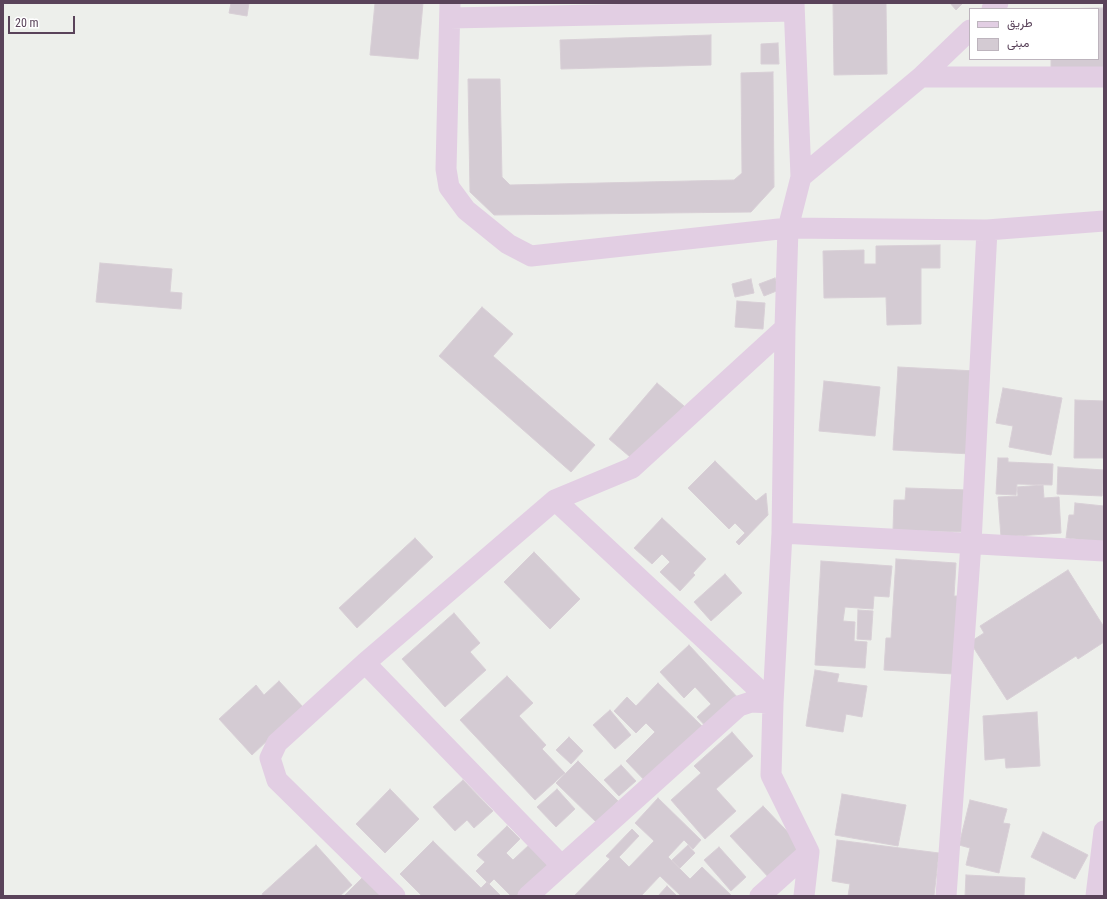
<!DOCTYPE html>
<meta charset="utf-8">
<style>
body{margin:0}
#map{position:relative;width:1107px;height:899px;overflow:hidden;background:#edefeb;font-family:"Roboto Condensed",Vazirmatn,sans-serif}
canvas{display:block}
.frame{position:absolute;inset:0;border:4px solid #5a435a;pointer-events:none}
.legend{position:absolute;left:969px;top:8px;width:130px;height:52px;box-sizing:border-box;background:#fff;border:1px solid #bdb4bd;margin:0;padding:5px 7px;list-style:none;font-size:12px;color:#5a435a}
.legend li{display:flex;align-items:center;gap:8px;height:20px}
.legend b{width:20px;border:1px solid #bdb4bd}
.scale{position:absolute;left:8px;top:16px;width:67px;height:18px;box-sizing:border-box;border:2px solid #5a435a;border-top:0;padding-left:5px;font-size:12px;line-height:14px;white-space:nowrap;color:#5a435a;-webkit-text-stroke:3px #fff;paint-order:stroke}
</style>
<div id="map">
<canvas width="1107" height="899"></canvas>
<div class="frame"></div>
<ul class="legend">
<li><b style="height:5px;background:#e2cee3"></b>طريق</li>
<li><b style="height:11px;background:#d4cbd3"></b>مبنى</li>
</ul>
<div class="scale">20 m</div>
</div>
<script>
const ctx = document.querySelector('canvas').getContext('2d');
ctx.lineJoin = 'round';
function paint(path, color) {
  ctx.fillStyle = color;
  ctx.fill(path, 'evenodd');
}
function toPath(rows) {
  const path = new Path2D();
  for (const r of rows) {
    path.moveTo(r[0], r[1]);
    for (let i = 2; i < r.length; i += 2) path.lineTo(r[i], r[i + 1]);
  }
  return path;
}
function trace(path, color, width, dash) {
  ctx.strokeStyle = color;
  ctx.lineWidth = width;
  ctx.lineCap = dash ? 'butt' : 'round';
  ctx.setLineDash(dash || []);
  ctx.stroke(path);
}
const building = toPath([
 [231,3,249,3,247,16,229,13,231,3],
 [375,3,423,3,418,59,370,55,375,3],
 [833,3,886,3,887,74,834,75,833,3],
 [950,3,963,3,956,10,950,3],
 [1104,8,1104,76,1051,76,1051,59,1098,59,1098,9,1051,9,1104,8],
 [711,35,711,65,561,69,560,40,711,35],
 [778,43,779,64,761,64,761,44,778,43],
 [773,72,774,187,751,212,494,215,470,192,468,79,500,79,502,177,510,185,734,180,742,173,741,73,773,72],
 [940,245,940,268,921,268,921,324,887,325,886,297,824,298,823,251,864,250,864,264,876,264,876,246,940,245],
 [100,263,172,269,170,292,182,293,181,309,96,302,100,263],
 [775,278,779,290,764,296,759,284,775,278],
 [751,279,754,293,735,297,732,284,751,279],
 [737,301,765,303,763,329,735,327,737,301],
 [482,307,513,334,493,356,595,445,571,472,439,356,482,307],
 [898,367,976,371,971,454,893,450,898,367],
 [824,381,880,387,875,436,819,431,824,381],
 [657,383,684,406,636,462,609,439,657,383],
 [1003,388,1062,398,1051,455,1009,447,1013,426,996,423,1003,388],
 [1075,400,1104,401,1104,458,1074,458,1075,400],
 [998,458,1008,458,1008,462,1053,464,1052,485,1017,484,1016,495,996,494,998,458],
 [715,461,756,501,766,493,768,515,739,545,736,542,745,533,735,523,729,529,688,488,715,461],
 [1058,467,1104,470,1102,496,1057,494,1058,467],
 [1043,485,1044,498,1059,497,1061,533,1001,537,998,497,1018,496,1017,487,1043,485],
 [906,488,969,490,968,532,893,530,894,500,905,500,906,488],
 [1075,503,1104,506,1104,542,1066,538,1069,515,1074,515,1075,503],
 [662,518,706,559,693,573,695,575,680,591,660,572,670,562,662,554,652,564,634,548,662,518],
 [415,538,433,557,357,628,339,608,415,538],
 [534,552,580,599,550,629,504,582,534,552],
 [896,559,956,563,954,596,959,596,954,674,884,670,886,638,891,638,896,559],
 [821,561,892,566,889,597,874,596,873,609,845,607,843,621,855,622,854,641,867,642,865,668,815,665,821,561],
 [1068,570,1104,627,1104,642,1078,659,1076,656,1007,700,970,642,984,633,980,626,1068,570],
 [725,574,742,593,711,621,694,602,725,574],
 [858,610,873,611,871,640,857,639,858,610],
 [454,613,480,643,470,652,486,670,445,707,402,659,454,613],
 [689,645,740,700,708,729,697,717,711,704,695,687,684,698,660,672,689,645],
 [815,670,839,674,837,682,867,686,862,717,846,714,843,732,806,726,815,670],
 [507,676,533,703,519,716,546,745,542,749,565,773,535,800,460,720,507,676],
 [279,681,303,707,252,755,219,719,256,685,264,695,279,681],
 [658,683,705,729,649,785,626,761,655,732,646,723,636,733,614,711,627,697,636,706,658,683],
 [610,710,631,735,615,749,593,725,610,710],
 [1037,712,1040,766,1006,768,1005,758,985,760,983,716,1037,712],
 [732,732,753,756,716,789,736,811,705,839,671,800,701,773,694,766,732,732],
 [569,737,583,751,571,764,556,750,569,737],
 [578,761,618,801,597,823,556,783,578,761],
 [621,765,636,781,619,796,604,780,621,765],
 [463,780,493,811,474,828,467,820,455,831,433,807,463,780],
 [390,789,419,819,385,853,356,824,390,789],
 [557,789,575,809,556,827,537,807,557,789],
 [842,794,906,805,898,846,835,835,842,794],
 [658,798,701,840,693,849,684,840,668,857,690,879,702,867,732,896,681,896,660,876,641,896,574,896,610,859,606,856,632,829,639,836,619,857,629,867,654,841,635,823,658,798],
 [970,800,1007,809,1003,823,1010,824,999,873,966,865,970,848,959,845,970,800],
 [763,806,804,849,771,880,730,836,763,806],
 [507,826,520,839,506,853,513,860,530,844,549,864,516,896,511,896,494,879,489,884,476,871,485,862,477,855,507,826],
 [1043,832,1088,855,1075,879,1031,857,1043,832],
 [837,840,939,853,934,896,848,896,850,884,832,881,837,840],
 [433,841,481,888,487,882,501,896,422,896,400,874,433,841],
 [316,845,352,885,340,896,263,896,262,894,316,845],
 [688,845,695,853,680,868,672,860,688,845],
 [719,847,746,877,731,891,704,860,719,847],
 [966,875,1025,878,1024,896,965,896,966,875],
 [363,877,382,896,344,896,363,877],
 [667,886,677,896,658,896,667,886]
]);
const street = toPath([
 [450,3,446,169,449,187,466,210,508,244,531,256,788,228,987,230,1104,221],
 [992,9,998,3],
 [450,18,794,11],
 [921,77,1104,77],
 [801,177,921,77,970,30],
 [555,500,773,703,771,775,809,852,804,896],
 [782,533,1104,551],
 [365,663,561,865],
 [395,896,277,780,270,758,277,743,365,663,555,500,632,468,785,328,788,228,801,177,794,3],
 [528,896,739,706,751,702,773,703,782,533,785,328],
 [760,896,809,852],
 [946,896,971,543,987,230],
 [1096,896,1104,831]
]);
paint(building, '#d4cbd3');
trace(building, '#d8cfd6', 1);
trace(street, '#e2cee3', 21);
</script>
